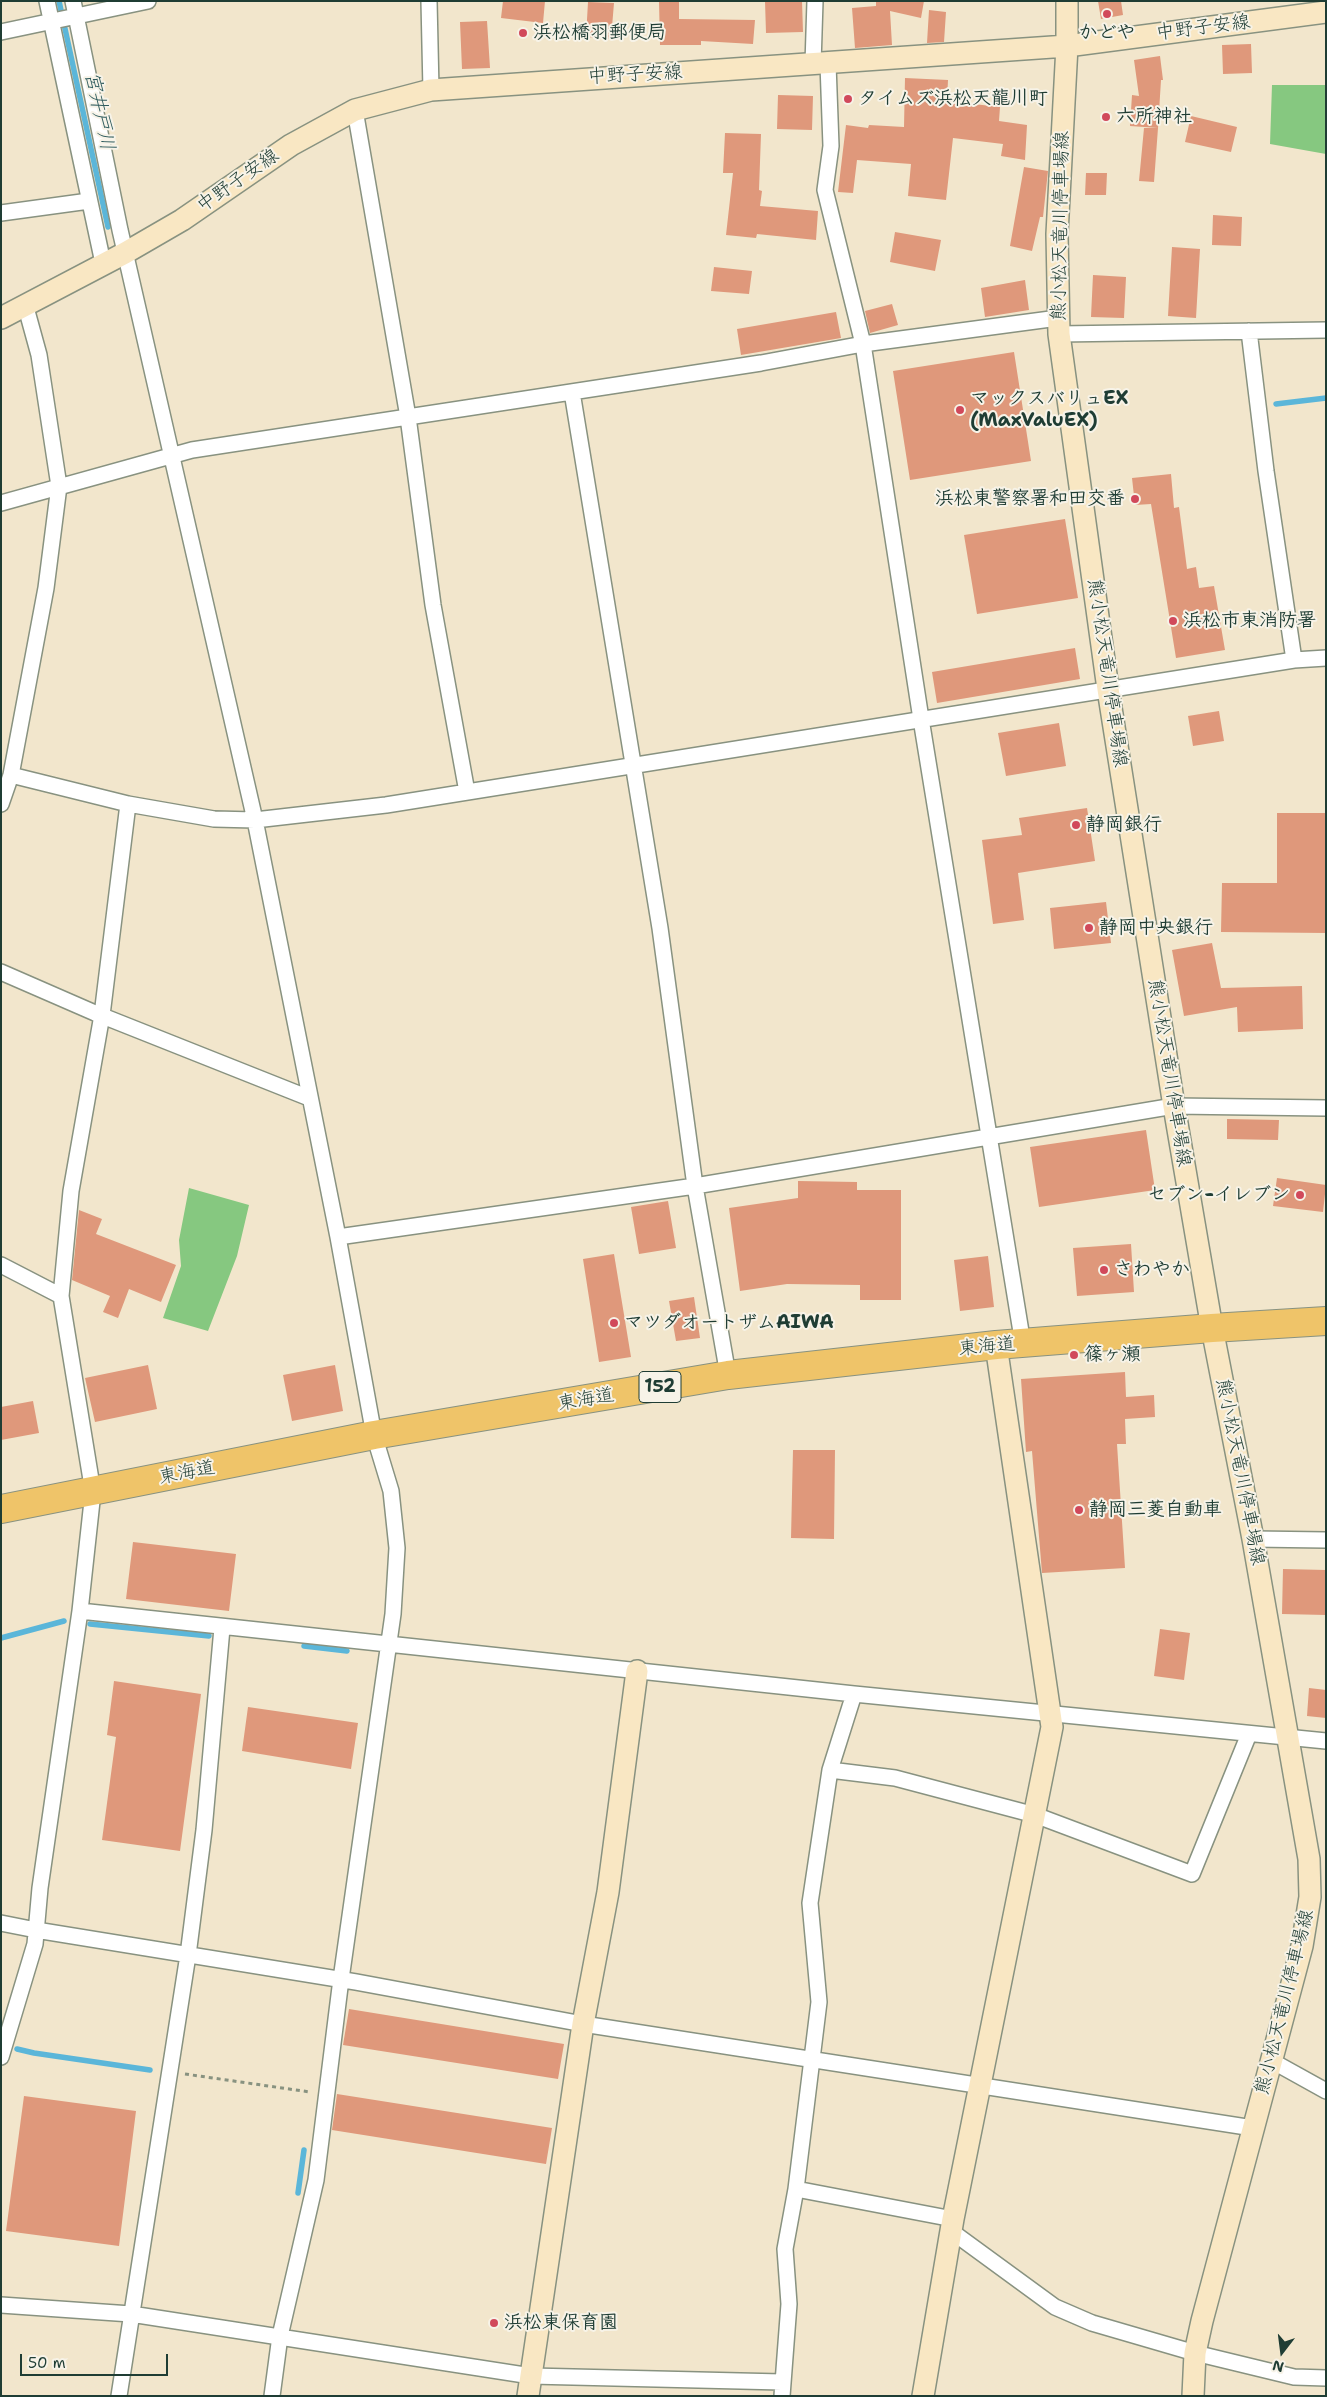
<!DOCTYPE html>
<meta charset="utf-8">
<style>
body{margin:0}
#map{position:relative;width:1327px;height:2397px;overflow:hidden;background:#f2e6cc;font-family:"Shantell Sans",sans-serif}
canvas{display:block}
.frame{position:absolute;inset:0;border:2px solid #1f3d34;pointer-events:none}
.north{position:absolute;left:1257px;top:2327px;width:50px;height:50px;-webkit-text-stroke:4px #f7f3e8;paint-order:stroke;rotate:195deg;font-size:14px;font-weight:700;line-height:20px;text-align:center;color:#1f3d34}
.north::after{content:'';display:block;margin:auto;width:18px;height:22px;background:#1f3d34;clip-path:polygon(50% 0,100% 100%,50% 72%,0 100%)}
.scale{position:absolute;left:20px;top:2354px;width:148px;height:22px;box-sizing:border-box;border:2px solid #1f3d34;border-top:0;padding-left:6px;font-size:15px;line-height:18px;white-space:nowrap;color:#1f3d34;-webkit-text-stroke:4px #f7f3e8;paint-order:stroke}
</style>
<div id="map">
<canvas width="1327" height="2397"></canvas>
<div class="frame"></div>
<div class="north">N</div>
<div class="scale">50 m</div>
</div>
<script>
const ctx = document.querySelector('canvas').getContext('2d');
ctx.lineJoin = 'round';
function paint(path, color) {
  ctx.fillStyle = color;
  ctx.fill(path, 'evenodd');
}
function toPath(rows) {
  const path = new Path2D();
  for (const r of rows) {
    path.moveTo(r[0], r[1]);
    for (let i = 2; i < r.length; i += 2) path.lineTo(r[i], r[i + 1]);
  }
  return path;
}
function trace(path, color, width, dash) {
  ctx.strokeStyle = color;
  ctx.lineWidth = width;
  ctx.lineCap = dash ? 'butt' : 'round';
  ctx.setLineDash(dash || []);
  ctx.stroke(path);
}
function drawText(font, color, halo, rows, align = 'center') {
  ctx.font = font + ' "Shantell Sans","Klee One",sans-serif';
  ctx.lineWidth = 4;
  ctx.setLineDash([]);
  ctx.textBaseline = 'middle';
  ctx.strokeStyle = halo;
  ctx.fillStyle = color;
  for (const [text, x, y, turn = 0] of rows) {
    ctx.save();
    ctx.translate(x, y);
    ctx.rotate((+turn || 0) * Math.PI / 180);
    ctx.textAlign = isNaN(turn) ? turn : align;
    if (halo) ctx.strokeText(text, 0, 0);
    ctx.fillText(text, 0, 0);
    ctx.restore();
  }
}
const green = toPath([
 [1272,85,1326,85,1326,154,1270,144],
 [189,1188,249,1205,237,1256,208,1331,163,1318,181,1266,179,1240]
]);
const stream = toPath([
 [59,1,108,227],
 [1276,404,1326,398],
 [90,1624,209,1636],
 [1,1638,64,1621],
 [304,1646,347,1651],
 [17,2049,34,2053,150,2070],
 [298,2193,304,2150]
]);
const building = toPath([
 [503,1,545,1,543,23,501,18],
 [659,1,679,1,679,19,755,20,753,44,701,41,701,45,660,45],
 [765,1,802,1,803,32,766,33],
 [876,1,924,1,921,18,890,11,892,45,855,48,852,8,876,6],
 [1098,1,1121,1,1123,15,1101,19],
 [588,2,614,3,611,39,586,37],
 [929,10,946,12,944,42,927,43],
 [487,21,490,68,462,69,460,22],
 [1251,44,1252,73,1223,74,1222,45],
 [1160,56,1163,80,1161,80,1158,128,1130,126,1132,95,1139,96,1134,60],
 [905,78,948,80,947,101,1000,107,999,121,1027,125,1025,160,1001,156,1003,144,953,138,946,200,908,196,911,164,857,160,853,193,838,192,846,125,868,128,869,125,904,127],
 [778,95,813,96,812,130,777,129],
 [1191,116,1237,127,1231,152,1185,142],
 [1144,128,1158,128,1154,182,1139,181],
 [725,133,761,134,759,190,762,191,760,206,818,211,816,240,757,234,756,238,726,235,733,173,723,173],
 [1024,167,1048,171,1043,217,1040,217,1032,251,1010,246],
 [1086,173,1107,173,1106,195,1085,195],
 [1213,215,1242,217,1241,246,1212,245],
 [895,232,941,240,935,271,890,262],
 [1172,247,1200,249,1196,318,1168,316],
 [714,267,752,271,749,294,711,291],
 [1093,275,1126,277,1124,318,1091,317],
 [1025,280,1029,310,985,317,981,288],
 [892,304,898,325,870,333,865,311],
 [836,312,841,338,741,355,737,329],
 [1014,352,1031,461,910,480,893,371],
 [1171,474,1174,508,1179,507,1187,569,1196,567,1199,588,1214,586,1225,650,1176,658,1151,504,1135,505,1132,478],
 [1065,519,1078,598,977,614,964,535],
 [1075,648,1080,679,937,703,932,672],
 [1219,711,1224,741,1193,746,1188,716],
 [1059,723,1066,766,1006,776,998,733],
 [1087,808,1095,861,1018,873,1024,920,993,924,982,840,1022,835,1019,818],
 [1277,813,1326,813,1326,933,1221,932,1222,883,1277,883],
 [1106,902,1111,943,1054,949,1050,908],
 [1212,943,1221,988,1302,986,1303,1029,1238,1032,1237,1007,1184,1016,1172,950],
 [1227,1119,1279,1120,1278,1140,1227,1139],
 [1146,1130,1155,1190,1039,1207,1030,1147],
 [1277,1178,1326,1185,1323,1212,1273,1206],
 [798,1181,857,1182,857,1190,901,1190,901,1300,860,1300,860,1285,787,1284,740,1291,729,1208,798,1198],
 [668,1201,676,1248,639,1254,631,1207],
 [79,1210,102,1219,96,1234,176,1265,161,1302,129,1289,118,1318,103,1312,110,1296,72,1280],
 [1131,1244,1134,1292,1077,1296,1073,1248],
 [614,1254,631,1357,599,1362,583,1259],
 [988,1256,994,1307,960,1311,954,1260],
 [694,1297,700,1338,676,1341,669,1301],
 [148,1365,157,1409,95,1422,85,1378],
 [335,1365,343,1411,292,1421,283,1375],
 [1125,1372,1126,1397,1154,1395,1155,1417,1125,1419,1126,1444,1117,1444,1125,1568,1042,1573,1032,1451,1026,1452,1021,1379],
 [33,1401,39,1433,1,1440,1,1407],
 [793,1450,835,1450,834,1539,791,1538],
 [133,1542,236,1554,229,1611,126,1599],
 [1283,1569,1326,1570,1326,1615,1282,1614],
 [1160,1629,1190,1633,1184,1680,1154,1676],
 [114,1681,201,1694,180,1851,102,1840,116,1737,107,1735],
 [1309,1688,1326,1690,1326,1718,1307,1716],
 [248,1707,358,1723,351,1769,242,1751],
 [349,2009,564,2044,558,2079,343,2045],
 [337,2094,552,2128,546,2164,332,2130],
 [24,2096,136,2111,119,2246,6,2231]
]);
const path = toPath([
 [185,2074,310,2092]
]);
const street = toPath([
 [47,1,103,263],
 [73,1,120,230,255,820,338,1237,374,1435,391,1491,397,1548,393,1614,341,1979,316,2180,280,2336,272,2396],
 [429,1,431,90],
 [1,32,148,1],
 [813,64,815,1],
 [828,64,831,146,825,190,863,344,921,719,1023,1344],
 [355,110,408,417,433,605,467,792],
 [1,213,89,201],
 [1249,331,1266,471,1294,660],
 [1059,334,1326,330],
 [572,392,660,928,695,1186,728,1375],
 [1,503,192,450,761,363,863,344,1058,318],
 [11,775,128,804,102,1015,71,1191,61,1296],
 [1,804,11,775,46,588,59,486,39,355,25,304],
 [128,804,214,819,255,820,386,805,1294,660,1326,658],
 [1,972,95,1013,309,1098],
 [338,1237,695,1186,1174,1106,1326,1108],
 [1,1265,61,1296,93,1492,80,1611,40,1888,35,1944,1,2057],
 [1253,1539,1326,1540],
 [80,1611,854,1694,1326,1741],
 [854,1694,830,1770,895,1778,1035,1815,1192,1874,1249,1734],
 [1,1923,36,1930,356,1982,583,2024,1253,2128],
 [1272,2061,1326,2091],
 [796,2189,953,2219],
 [951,2231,1055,2307,1092,2323,1195,2353,1294,2377,1326,2378],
 [1,2305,131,2314,531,2376,782,2382],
 [119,2396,188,1955,204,1830,222,1628],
 [782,2396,789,2304,785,2249,796,2189,819,2002,810,1903,830,1770]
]);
const secondary = toPath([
 [1067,1,1067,46,1057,234,1059,334,1108,689,1174,1106,1212,1328,1253,1539,1309,1859,1310,1897,1302,1946,1202,2321,1195,2353,1193,2396],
 [1,318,125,253,182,220,291,145,355,110,431,90,1067,46,1326,12],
 [528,2396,583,2024,608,1892,637,1671],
 [923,2396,953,2219,1052,1727,996,1345]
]);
const highway = toPath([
 [1,1509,374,1435,728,1375,996,1345,1212,1328,1326,1321]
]);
const markers = [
 [1107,14,5,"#d1495b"],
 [523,33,5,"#d1495b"],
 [848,99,5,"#d1495b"],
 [1106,117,5,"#d1495b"],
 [960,410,5,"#d1495b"],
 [1135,499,5,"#d1495b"],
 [1173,621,5,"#d1495b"],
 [1076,825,5,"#d1495b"],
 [1089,928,5,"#d1495b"],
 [1300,1195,5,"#d1495b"],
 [1104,1270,5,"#d1495b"],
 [614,1323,5,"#d1495b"],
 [1074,1355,5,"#d1495b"],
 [1079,1510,5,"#d1495b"],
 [494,2323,5,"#d1495b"]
];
const shields = [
 [660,1387,42]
];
const shieldNames = [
 ["152",660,1387]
];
const streetNames = [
 ["中野子安線",1203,28,-7],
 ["中野子安線",635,75,-3],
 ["中野子安線",238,181,-35],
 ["熊小松天竜川停車場線",1061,226,-89],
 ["熊小松天竜川停車場線",1107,673,82],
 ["熊小松天竜川停車場線",1169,1073,81],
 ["東海道",987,1347,-5],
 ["東海道",586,1400,-10],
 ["熊小松天竜川停車場線",1240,1472,79],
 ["東海道",187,1473,-11],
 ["熊小松天竜川停車場線",1285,2002,-76]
];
const poiNames = [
 ["浜松橋羽郵便局",533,33],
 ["かどや",1107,33,"center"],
 ["タイムズ浜松天龍川町",858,99],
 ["六所神社",1116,117],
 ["マックスバリュEX",970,399],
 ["(MaxValuEX)",970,421],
 ["浜松東警察署和田交番",1125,499,"right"],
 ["浜松市東消防署",1183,621],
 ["静岡銀行",1086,825],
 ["静岡中央銀行",1099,928],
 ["セブン-イレブン",1290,1195,"right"],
 ["さわやか",1114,1270],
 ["マツダオートザムAIWA",624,1323],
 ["篠ヶ瀬",1084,1355],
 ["静岡三菱自動車",1089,1510],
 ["浜松東保育園",504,2323]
];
const waterNames = [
 ["宮井戸川",99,111,78]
];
paint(green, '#86c880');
trace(stream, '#5bb6d9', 5.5);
paint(building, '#df987b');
trace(street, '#889280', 18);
trace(secondary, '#889280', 24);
trace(highway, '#889280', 30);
trace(path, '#889280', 3, [4, 4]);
trace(street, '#fff', 15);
trace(secondary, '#f9e7c3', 21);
trace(highway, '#efc469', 28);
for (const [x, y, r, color] of markers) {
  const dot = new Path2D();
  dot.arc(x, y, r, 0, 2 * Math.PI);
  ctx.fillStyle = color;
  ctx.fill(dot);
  trace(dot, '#f7f3e8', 2);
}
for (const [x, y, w] of shields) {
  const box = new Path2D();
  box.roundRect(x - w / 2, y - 15.5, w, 31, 4);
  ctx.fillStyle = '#f7f3e8';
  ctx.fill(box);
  trace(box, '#1f3d34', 1);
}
drawText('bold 18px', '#1f3d34', null, shieldNames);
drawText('19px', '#1f3d34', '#f7f3e8', streetNames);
drawText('bold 19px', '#1f3d34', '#f7f3e8', poiNames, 'left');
drawText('italic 20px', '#2e5b5d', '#f7f3e8', waterNames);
</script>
